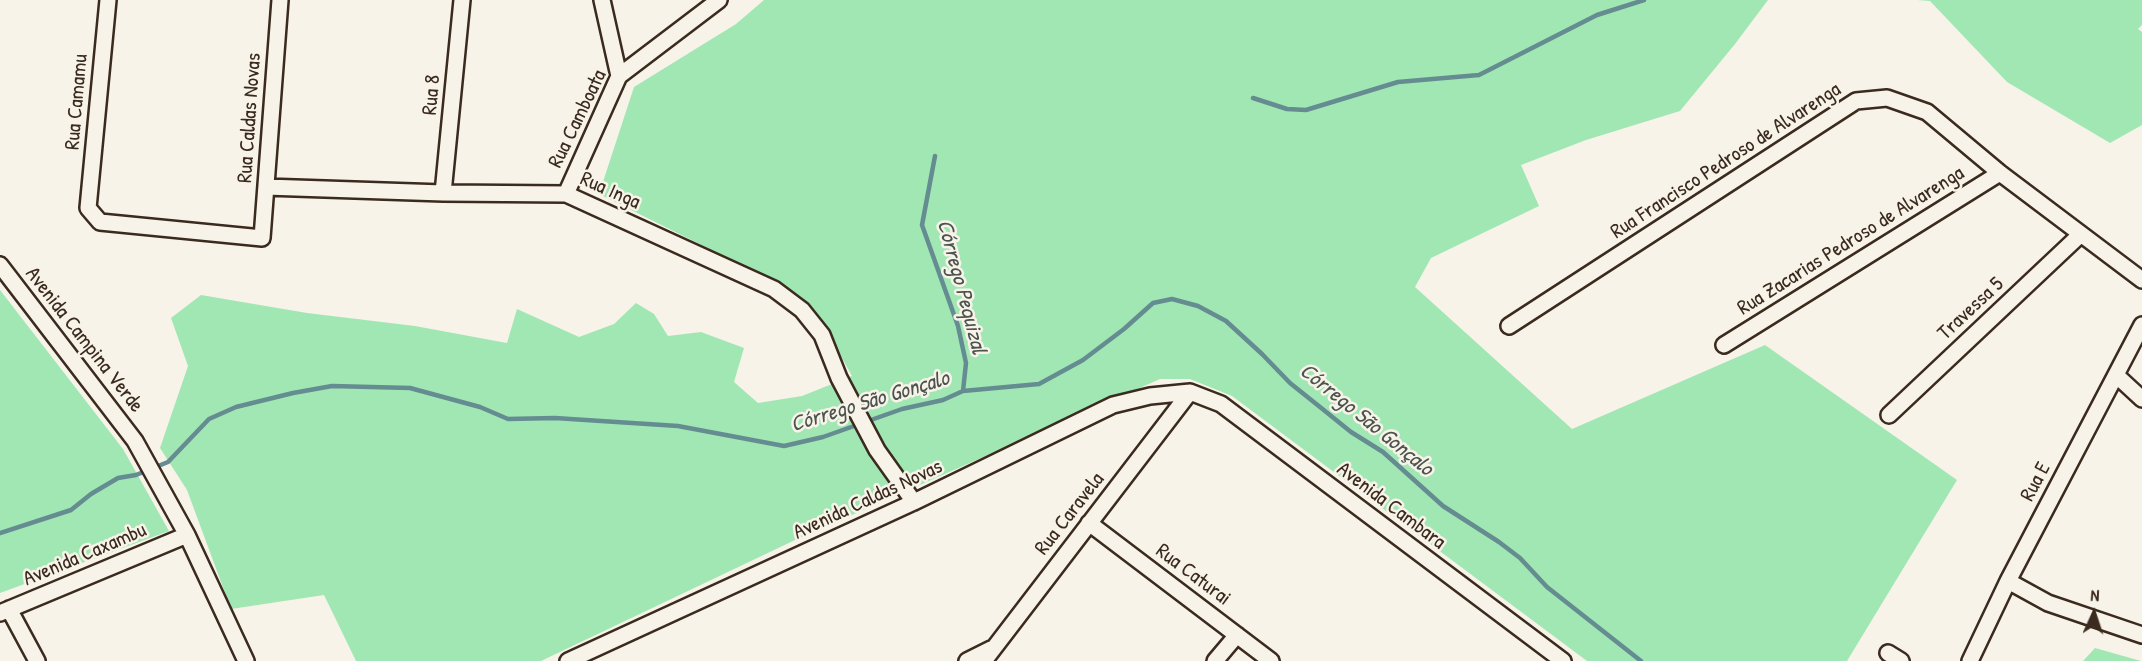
<!DOCTYPE html>
<html>
<head>
<meta charset="utf-8">
<style>
  body { margin:0 }
  #map { position:relative; width:2142px; height:661px; overflow:hidden; background:#f7f3e8; font-family:"Patrick Hand",sans-serif }
  canvas { display:block }
  .north { position:absolute; left:2064px; top:583px; width:60px; height:60px; -webkit-text-stroke:4px #f7f3e8; paint-order:stroke; rotate:3deg; font-size:16px; font-weight:700; line-height:24px; text-align:center; color:#3b2a1e }
  .north::after { content:''; display:block; margin:auto; width:21px; height:27px; background:#3b2a1e; clip-path:polygon(50% 0,100% 100%,50% 72%,0 100%) }
</style>
</head>
<body>
<div id="map">
<canvas width="2142" height="661"></canvas>
<div class="north">N</div>
</div>
<script>
const ctx = document.querySelector('canvas').getContext('2d');
ctx.lineJoin = 'round';
function fillPath(path, color) { ctx.fillStyle = color; ctx.fill(path, 'evenodd'); }
function trace(path, color, width, dash) { ctx.strokeStyle = color; ctx.lineWidth = width; ctx.lineCap = dash ? 'butt' : 'round'; ctx.setLineDash(dash || []); ctx.stroke(path); }
function label(font, color, halo, rows, align = 'center') {
  ctx.font = font + ' "Patrick Hand",sans-serif'; ctx.lineWidth = 5; ctx.setLineDash([]); ctx.textBaseline = 'middle'; ctx.strokeStyle = halo; ctx.fillStyle = color; for (const [text, x, y, turn = 0] of rows) {
    ctx.save(); ctx.translate(x, y); ctx.rotate((+turn || 0) * Math.PI / 180); ctx.textAlign = isNaN(turn) ? turn : align; if (halo) ctx.strokeText(text, 0, 0); ctx.fillText(text, 0, 0); ctx.restore();
  }
}
fillPath(new Path2D(`
  M764 0H1768L1735 44 1680 111 1586 140 1521 165 1539 206 1431 258 1415 287 1572 429 1765 345 1957 480 1847 661H1587L1232 396 1190 379H1160L793 541 541 661H356L324 595 231 609 187 490 160 448 188 366 171 318 201 295 307 313 415 326 507 343 517 309 579 337 614 324 636 303 654 314 668 336 701 332 744 348 734 382 758 403 802 396 852 376 819 317 790 289 599 194 634 87 736 24Z
  M1917 0H2142V25L2138 29 2142 32V125L2110 143 2007 82 1930 1Z
  M0 290 123 449 169 531 0 593Z
  M2095 648 2141 661H2083Z`), '#a1e7b3');
trace(new Path2D(`
  M1253 98 1287 109 1306 110 1398 82 1479 75 1597 15 1644 0
  M935 156 922 225 958 326 966 363 963 391
  M0 533 71 510 91 494 118 478 136 475 168 462 209 419 236 407 293 393 332 386 410 388 480 407 508 419 555 418 678 426 784 446 823 437 902 409 943 400 963 391 1039 384 1083 360 1124 329 1153 303 1172 299 1198 306 1226 321 1262 354 1290 383 1320 407 1351 432 1383 452 1443 506 1499 542 1520 558 1547 587 1641 661`), '#648c91', 4.5);
const minor = new Path2D(`
  M108 0 88 208 100 222 262 238 280 0
  M602 0 619 76
  M266 187 443 193 566 194 774 289 802 310 822 335 839 378 877 450 914 502
  M443 193 462 0
  M566 194 619 76 719 0
  M0 265 135 441 187 535 246 661
  M1509 326 1856 101 1887 98 1927 112 2000 173 2142 280
  M1724 345 2000 173
  M2116 375 2142 399
  M1889 415 2081 234
  M1089 523 1271 661
  M2008 581 2048 603 2142 635
  M9 609 37 661
  M0 613 187 535
  M1888 653 1901 661
  M568 661 914 502 1113 405 1150 396 1190 392 1221 404 1563 661
  M967 661 991 649
  M984 661 1190 392
  M1215 661 1237 635
  M1970 661 2008 581 2142 325`);
trace(minor, '#3b2a1e', 20);
trace(minor, '#f7f3e8', 15);
label('21px', '#3b2a1e', '#f7f3e8', [
  ["Rua 8",432,95,-85],
  ["Rua Camamu",77,102,-85],
  ["Rua Caldas Novas",250,118,-86],
  ["Rua Camboata",578,119,-64],
  ["Rua Francisco Pedroso de Alvarenga",1726,161,-33],
  ["Rua Inga",610,191,24],
  ["Rua Zacarias Pedroso de Alvarenga",1851,241,-32],
  ["Travessa 5",1971,309,-43],
  ["Avenida Campina Verde",84,340,52],
  ["Rua E",2036,482,-62],
  ["Avenida Caldas Novas",868,500,-25],
  ["Avenida Cambara",1391,506,37],
  ["Rua Caravela",1070,514,-52],
  ["Avenida Caxambu",85,555,-23],
  ["Rua Caturai",1193,575,37]
]);
label('italic 22px', '#4c534e', '#f7f3e8', [
  ["Córrego Pequizal",961,287,75],
  ["Córrego São Gonçalo",870,402,-17],
  ["Córrego São Gonçalo",1366,420,39]
]);
</script>
</body>
</html>
